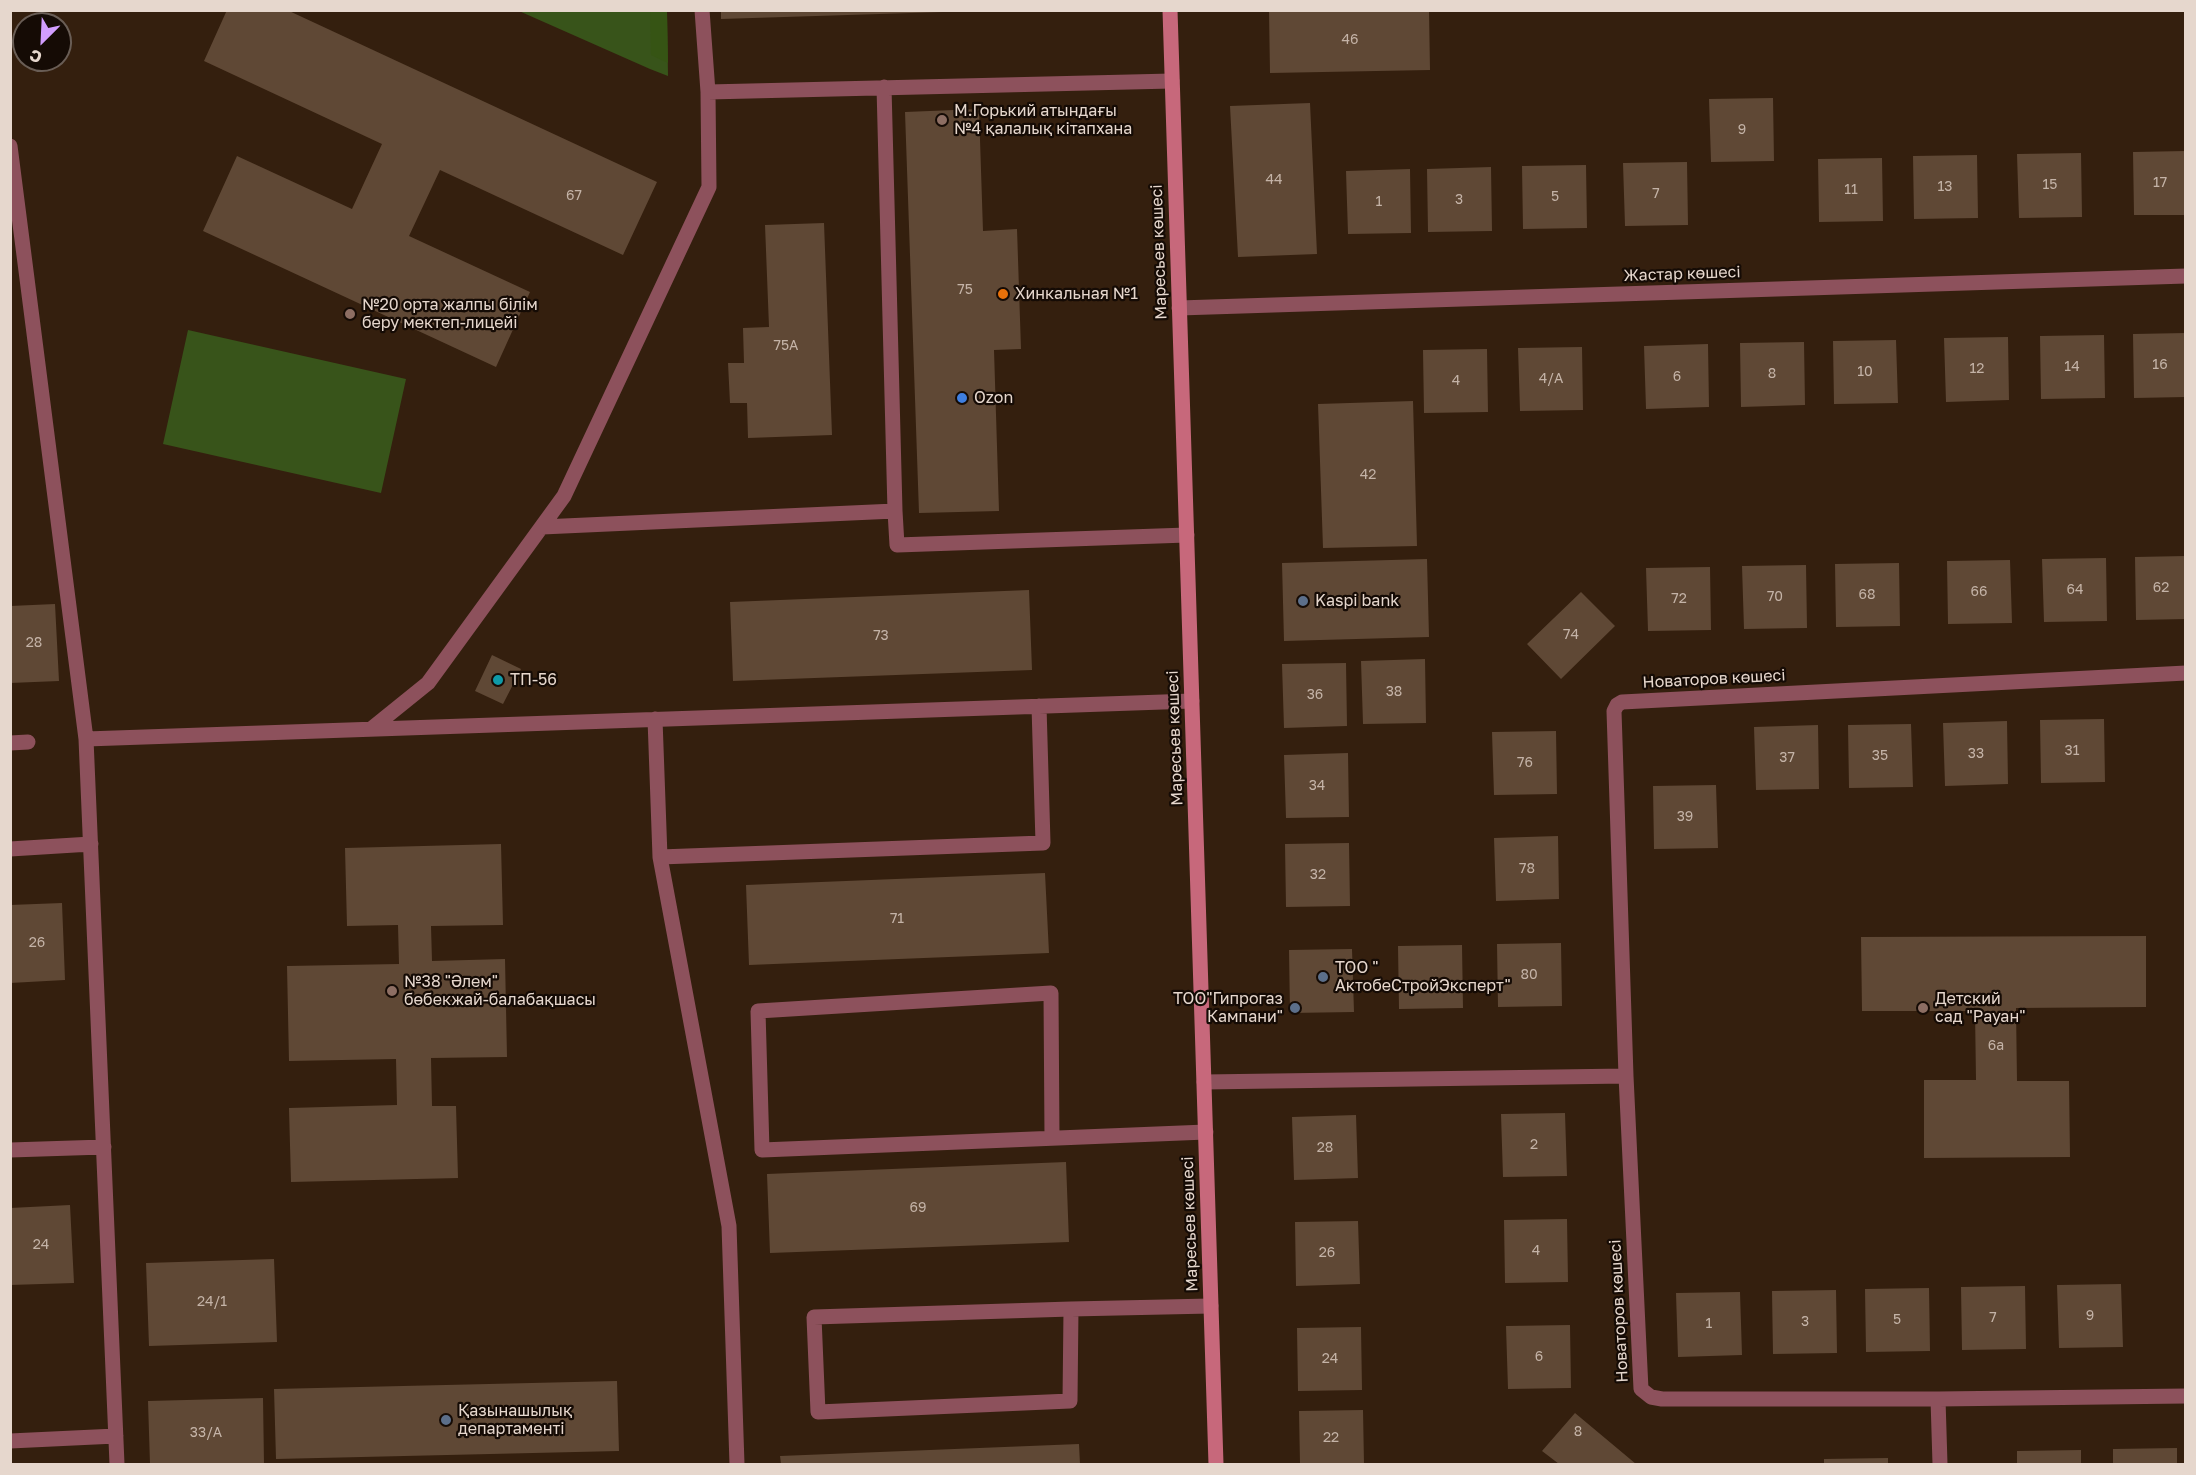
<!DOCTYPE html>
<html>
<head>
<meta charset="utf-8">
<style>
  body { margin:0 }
  #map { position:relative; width:2196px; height:1475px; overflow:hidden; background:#341f0e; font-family:"Golos Text",sans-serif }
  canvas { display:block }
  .frame { position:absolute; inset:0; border:12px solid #e6d7cd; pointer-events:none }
  .north { position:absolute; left:12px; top:12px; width:60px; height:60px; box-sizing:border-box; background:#150b05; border:2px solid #695d55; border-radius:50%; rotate:204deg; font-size:16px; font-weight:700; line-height:24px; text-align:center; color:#e6d7cd }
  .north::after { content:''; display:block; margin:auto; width:21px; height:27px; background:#d19dfe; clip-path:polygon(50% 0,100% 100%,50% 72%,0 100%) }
</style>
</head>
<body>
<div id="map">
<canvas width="2196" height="1475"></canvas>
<div class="frame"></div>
<div class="north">С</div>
</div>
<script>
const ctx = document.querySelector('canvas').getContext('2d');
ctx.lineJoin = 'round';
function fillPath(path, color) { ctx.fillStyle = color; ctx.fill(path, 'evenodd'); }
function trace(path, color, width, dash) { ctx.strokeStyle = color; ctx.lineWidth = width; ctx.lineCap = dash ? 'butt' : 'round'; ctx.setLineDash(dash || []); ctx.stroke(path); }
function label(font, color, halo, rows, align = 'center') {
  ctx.font = font + ' "Golos Text",sans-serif'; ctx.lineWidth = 4.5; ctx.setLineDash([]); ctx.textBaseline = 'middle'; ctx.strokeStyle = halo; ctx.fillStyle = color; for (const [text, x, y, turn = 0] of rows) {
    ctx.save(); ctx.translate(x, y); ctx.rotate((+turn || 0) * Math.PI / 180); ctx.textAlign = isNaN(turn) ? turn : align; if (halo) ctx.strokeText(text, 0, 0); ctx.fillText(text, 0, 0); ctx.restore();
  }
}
fillPath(new Path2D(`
  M519 11H667L668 76 650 69Z
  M188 330 406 379 381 493 163 444Z`), '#38541a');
fillPath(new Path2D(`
  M650 11H667L668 63 651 55Z`), '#365414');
fillPath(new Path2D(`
  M227 10H287L657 182 623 255 440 170 409 236 530 292 496 367 203 231 237 156 352 209 382 144 204 61Z
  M721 10H943V12L721 19Z
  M1269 10H1429L1430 70 1270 73Z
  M1773 98 1774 161 1711 162 1709 99Z
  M1310 103 1317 254 1238 257 1230 106Z
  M979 109 983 231 1017 229 1021 349 994 350 999 511 919 513 905 112Z
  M2186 151V215H2134L2133 152Z
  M2081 153 2082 217 2019 218 2017 154Z
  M1977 155 1978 218 1914 219 1913 156Z
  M1882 158 1883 221 1819 222 1818 159Z
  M1687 162 1688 225 1625 226 1623 163Z
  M1586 165 1587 228 1523 229 1522 166Z
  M1491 167 1492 231 1428 232 1427 169Z
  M1410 169 1411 233 1348 234 1346 171Z
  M824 223 832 435 748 438 747 403H730L728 363H744L743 328 769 327 765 225Z
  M2186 333V397L2134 398 2133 334Z
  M2104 335 2105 398 2041 399 2040 336Z
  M2008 337 2009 400 1946 402 1944 338Z
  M1896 340 1898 403 1834 404 1833 341Z
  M1804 342 1805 405 1741 407 1740 343Z
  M1708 344 1709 407 1646 409 1644 346Z
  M1582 347 1583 410 1520 411 1518 348Z
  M1487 349 1488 412 1424 413 1423 350Z
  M1413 401 1417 546 1323 548 1318 404Z
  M2186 556V619L2136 620 2135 557Z
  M2106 558 2107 621 2044 622 2042 559Z
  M1427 559 1429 637 1284 641 1282 563Z
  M2010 560 2012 623 1948 624 1947 561Z
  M1899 563 1900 626 1836 627 1835 564Z
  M1806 565 1807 628 1744 629 1742 566Z
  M1710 567 1711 630 1648 631 1646 568Z
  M1029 590 1032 670 733 681 730 602Z
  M1581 592 1615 626 1561 679 1527 644Z
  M55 604 59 681 10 683V606Z
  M492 655 521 669 503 704 475 691Z
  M1425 659 1426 723 1363 724 1361 661Z
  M1346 663 1347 726 1284 728 1282 664Z
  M2104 719 2105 782 2041 783 2040 720Z
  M2007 721 2008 784 1945 786 1943 723Z
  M1911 724 1913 787 1849 788 1848 725Z
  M1818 725 1819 789 1756 790 1754 727Z
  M1556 731 1557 794 1494 795 1492 732Z
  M1348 753 1349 817 1286 818 1284 755Z
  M1716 785 1718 848 1654 849 1653 786Z
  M1558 836 1559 899 1496 901 1494 838Z
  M1349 843 1350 906 1286 907 1285 844Z
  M501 844 503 925 431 926 432 961 505 959 507 1057 431 1058 432 1106H456L458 1178 291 1182 289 1108 397 1105 396 1059 289 1061 287 966 399 964 398 925 347 926 345 848Z
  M1045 873 1049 953 749 965 746 885Z
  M62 903 65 980 10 983V905Z
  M2146 936V1007L2016 1008 2017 1081H2069L2070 1157 1924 1158V1080H1976L1975 1011H1862L1861 937Z
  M1561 943 1562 1006 1498 1007 1497 944Z
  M1462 945 1463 1008 1399 1009 1398 946Z
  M1352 949 1354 1012 1290 1013 1289 950Z
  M1565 1113 1567 1176 1503 1177 1501 1114Z
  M1356 1115 1358 1178 1294 1180 1292 1117Z
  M1066 1162 1069 1242 770 1253 767 1174Z
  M70 1205 74 1283 10 1285V1208Z
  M1567 1219 1568 1282 1505 1283 1504 1220Z
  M1358 1221 1360 1284 1296 1286 1295 1222Z
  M274 1259 277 1342 149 1346 146 1263Z
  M2121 1284 2123 1347 2059 1348 2057 1285Z
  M2025 1286 2026 1349 1962 1350 1961 1287Z
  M1929 1288 1930 1351 1866 1352 1865 1289Z
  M1836 1290 1837 1353 1773 1354 1772 1291Z
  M1740 1292 1742 1355 1678 1357 1676 1293Z
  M1570 1325 1571 1388 1508 1389 1506 1326Z
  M1361 1327 1362 1390 1298 1391 1297 1328Z
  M617 1381 619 1451 276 1459 274 1389Z
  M263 1398 264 1464H150L148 1401Z
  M1363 1410 1364 1464H1300L1299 1411Z
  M1575 1413 1636 1464H1559L1542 1451Z
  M1079 1444 1080 1464H781L780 1456Z
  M2177 1448V1464H2113V1449Z
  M2081 1450V1464H2017V1451Z
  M1888 1458V1464H1824V1459Z`), '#5f4835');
trace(new Path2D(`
  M702 10 708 92
  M884 87 895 511
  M10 146 86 739
  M542 527 895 511 897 545 1187 535
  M655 719 660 857 729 1226 737 1464
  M371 729 428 683 564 496 709 187 708 92 1172 81
  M10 743 28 742
  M10 849 91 844
  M660 857 1043 843 1039 706
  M1052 1138 1051 993 758 1011 762 1150 1206 1132
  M10 1150 104 1147
  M1071 1309 1070 1401 818 1412 814 1317Z
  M1071 1309 1211 1306
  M10 1441 116 1436
  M117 1464 86 739 1192 701`), '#8d515c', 15);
trace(new Path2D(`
  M1179 308 2186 276
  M2186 673 1622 702 1617 705 1614 711 1626 1076 1641 1389 1651 1397 1662 1399H1938L2186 1396
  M1204 1082 1626 1076
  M1938 1399 1940 1464`), '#8d515c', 15);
trace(new Path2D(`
  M1170 10 1216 1464`), '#c7687b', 15);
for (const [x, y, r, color] of [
  [942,120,6,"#8d6e63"],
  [1003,294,6,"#e8710a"],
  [350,314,6,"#8d6e63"],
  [962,398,6,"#3f7fe0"],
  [1303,601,6,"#5c6f8a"],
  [498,680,6,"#0f9aa8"],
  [1323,977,6,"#5c6f8a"],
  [392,991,6,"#8d6e63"],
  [1295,1008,6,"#5c6f8a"],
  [1923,1008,6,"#8d6e63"],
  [446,1420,6,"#5c6f8a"]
]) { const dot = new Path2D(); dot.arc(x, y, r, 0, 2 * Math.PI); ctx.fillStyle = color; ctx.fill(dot); trace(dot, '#150b05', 2); }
label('14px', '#c4b3a7', null, [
  ["46",1350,40],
  ["9",1742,130],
  ["44",1274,180],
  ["17",2160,183],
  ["15",2050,185],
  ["13",1945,187],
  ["11",1851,190],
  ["7",1656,194],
  ["67",574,196],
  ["5",1555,197],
  ["3",1459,200],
  ["1",1379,202],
  ["75",965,290],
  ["75А",786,346],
  ["16",2160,365],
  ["14",2072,367],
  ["12",1977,369],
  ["10",1865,372],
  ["8",1772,374],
  ["6",1677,377],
  ["4/А",1551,379],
  ["4",1456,381],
  ["42",1368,475],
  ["62",2161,588],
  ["64",2075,590],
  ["66",1979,592],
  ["68",1867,595],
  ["70",1775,597],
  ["72",1679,599],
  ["74",1571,635],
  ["73",881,636],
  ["28",34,643],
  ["38",1394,692],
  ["36",1315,695],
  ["31",2072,751],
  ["33",1976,754],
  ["35",1880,756],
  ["37",1787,758],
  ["76",1525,763],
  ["34",1317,786],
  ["39",1685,817],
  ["78",1527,869],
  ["32",1318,875],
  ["71",897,919],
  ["26",37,943],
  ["80",1529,975],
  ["6а",1996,1046],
  ["2",1534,1145],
  ["28",1325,1148],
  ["69",918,1208],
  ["24",41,1245],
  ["4",1536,1251],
  ["26",1327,1253],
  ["24/1",212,1302],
  ["9",2090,1316],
  ["7",1993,1318],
  ["5",1897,1320],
  ["3",1805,1322],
  ["1",1709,1324],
  ["6",1539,1357],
  ["24",1330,1359],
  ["8",1578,1432],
  ["33/А",206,1433],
  ["22",1331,1438]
]);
label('16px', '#e6d7cd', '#150b05', [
  ["М.Горький атындағы",954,111],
  ["№4 қалалық кітапхана",954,129],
  ["Хинкальная №1",1015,294],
  ["№20 орта жалпы білім",362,305],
  ["беру мектеп-лицейі",362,323],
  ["Ozon",974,398],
  ["Kaspi bank",1315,601],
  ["ТП-56",510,680],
  ["ТОО \"",1335,968],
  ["АктобеСтройЭксперт\"",1335,986],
  ["№38 \"Әлем\"",404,982],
  ["бөбекжай-балабақшасы",404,1000],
  ["ТОО\"Гипрогаз",1283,999,"right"],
  ["Кампани\"",1283,1017,"right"],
  ["Детский",1935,999],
  ["сад \"Рауан\"",1935,1017],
  ["Қазынашылық",458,1411],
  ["департаменті",458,1429]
], 'left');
label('16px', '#e6d7cd', '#150b05', [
  ["Маресьев көшесі",1159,252,-92],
  ["Жастар көшесі",1682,274,-2],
  ["Новаторов көшесі",1714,679,-3],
  ["Маресьев көшесі",1175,738,-92],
  ["Маресьев көшесі",1190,1224,-92],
  ["Новаторов көшесі",1619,1311,-93]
]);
</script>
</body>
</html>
